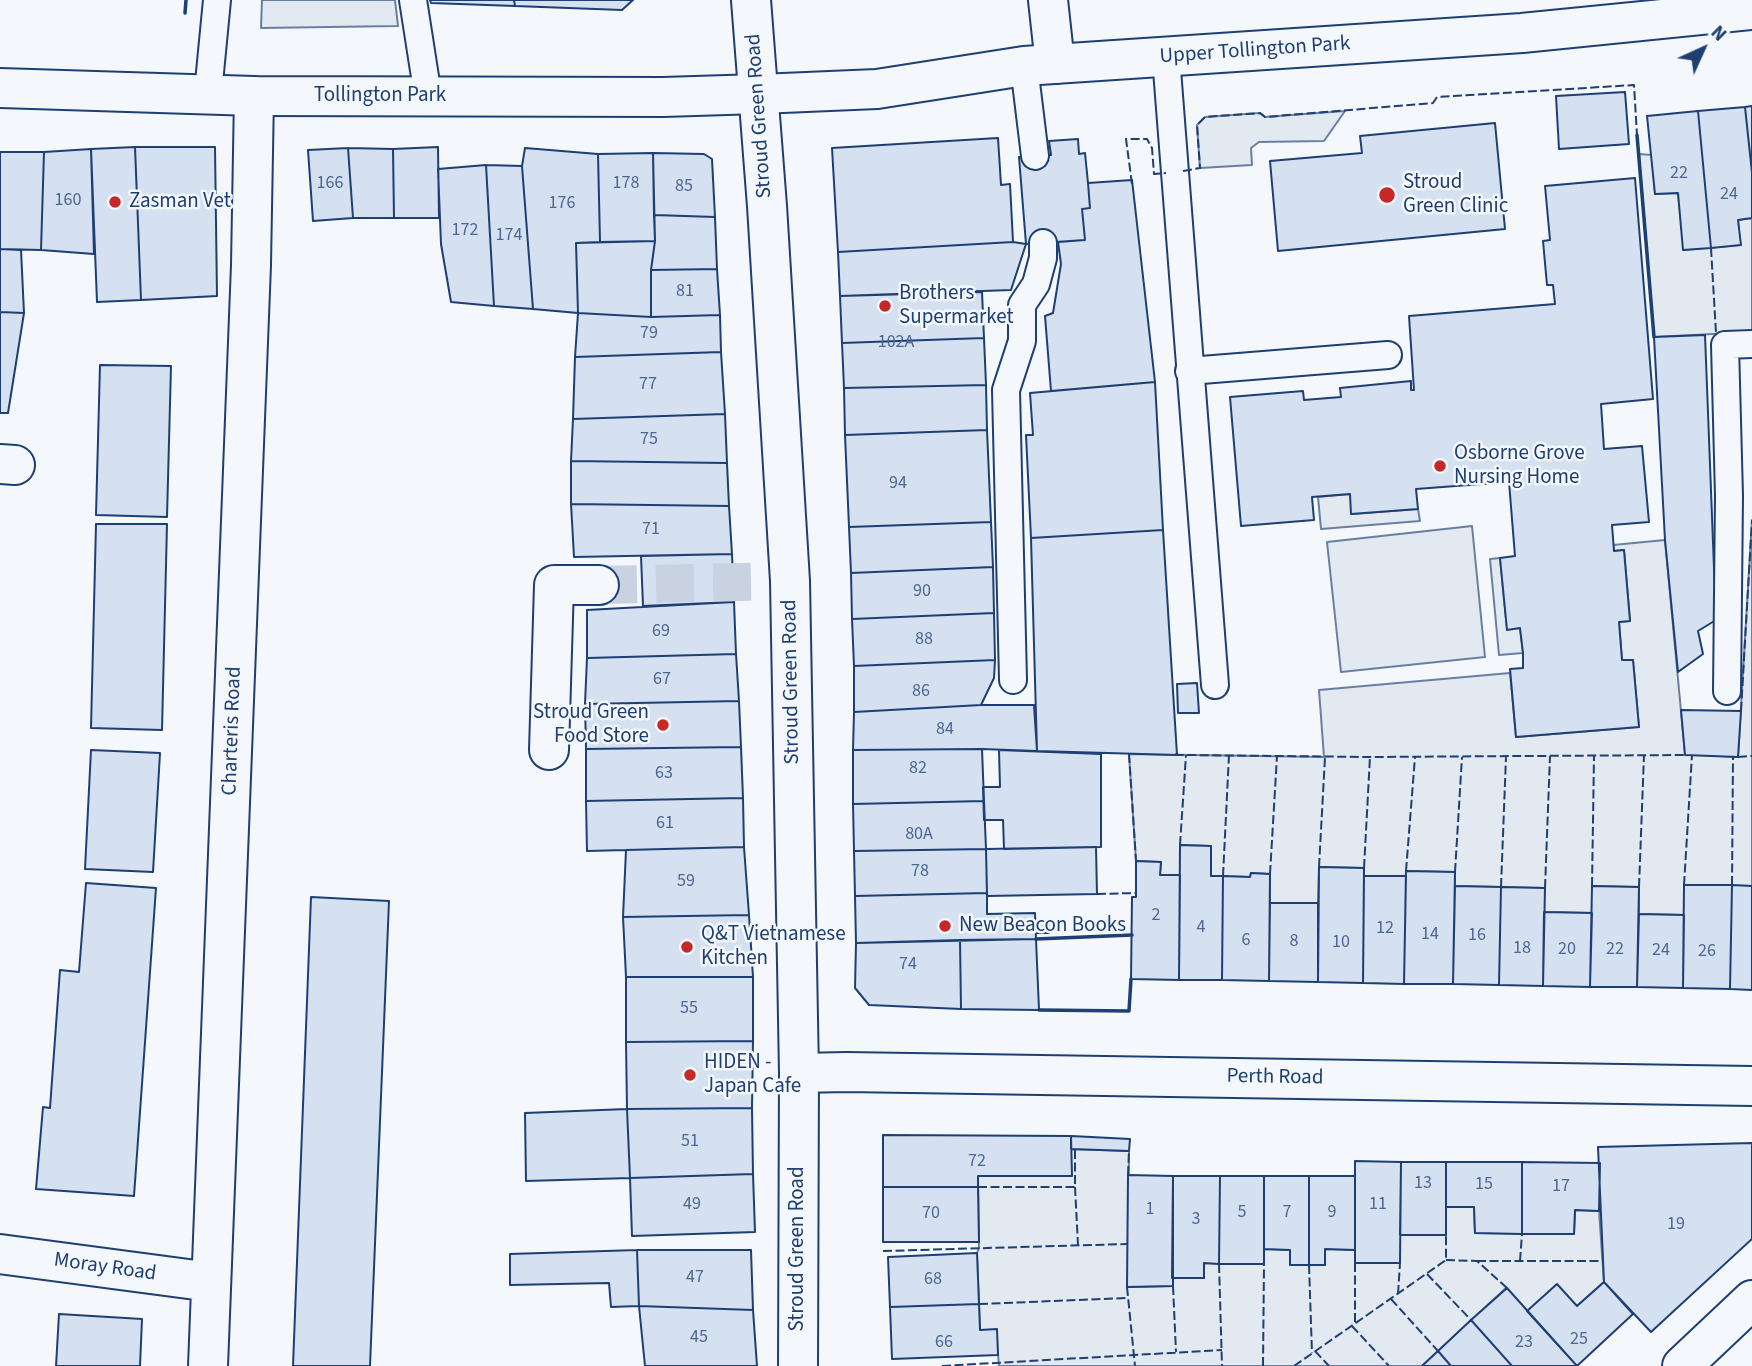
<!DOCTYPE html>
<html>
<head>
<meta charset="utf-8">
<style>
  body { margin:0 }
  #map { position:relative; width:1752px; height:1366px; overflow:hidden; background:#f4f7fb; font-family:"Source Sans 3",sans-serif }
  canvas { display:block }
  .north { position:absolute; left:1668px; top:14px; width:70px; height:70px; -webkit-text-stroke:5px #f4f7fb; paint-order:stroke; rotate:45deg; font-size:19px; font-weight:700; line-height:28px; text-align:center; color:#1d3f73 }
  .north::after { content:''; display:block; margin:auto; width:24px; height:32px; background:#1d3f73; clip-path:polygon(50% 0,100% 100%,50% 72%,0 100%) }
</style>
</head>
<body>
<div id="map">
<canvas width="1752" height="1366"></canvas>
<div class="north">N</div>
</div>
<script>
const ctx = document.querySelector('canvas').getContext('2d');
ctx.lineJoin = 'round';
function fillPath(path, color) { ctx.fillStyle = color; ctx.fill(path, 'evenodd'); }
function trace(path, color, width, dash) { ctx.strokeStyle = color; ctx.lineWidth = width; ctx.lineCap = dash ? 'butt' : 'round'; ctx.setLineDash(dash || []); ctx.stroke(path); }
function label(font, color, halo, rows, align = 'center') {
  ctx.font = font + ' "Source Sans 3",sans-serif'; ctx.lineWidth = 5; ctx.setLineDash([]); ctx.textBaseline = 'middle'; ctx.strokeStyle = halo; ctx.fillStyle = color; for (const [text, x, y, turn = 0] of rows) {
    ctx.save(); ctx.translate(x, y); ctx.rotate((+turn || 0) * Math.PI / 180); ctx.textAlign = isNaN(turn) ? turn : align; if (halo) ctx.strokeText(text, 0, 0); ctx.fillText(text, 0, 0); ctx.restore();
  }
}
const green = new Path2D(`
  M262 0H395L398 26 261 28Z
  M1345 111 1324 141 1259 142 1251 148 1252 165 1200 168 1197 125 1205 117 1260 113 1265 117Z
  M1639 154 1652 155 1655 194 1678 193 1684 250 1740 245 1738 220 1752 218V332L1654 337Z
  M1350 494 1352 514 1418 509 1420 521 1321 529 1318 497Z
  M1752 520V886L1685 885 1684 915 1639 914V887L1593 886 1592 913 1544 912V888L1455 886V872L1407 871 1406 876H1364V868L1319 867 1318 903H1270V874L1251 873 1250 877 1211 876V846L1180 845V875H1160L1161 862 1136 861 1129 754 1324 757 1319 690 1510 673 1516 737 1639 727 1633 660H1622L1619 622 1630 621 1624 550 1614 551 1613 545 1665 540 1685 754 1738 757Z
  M1472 526 1485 657 1341 672 1327 542Z
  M1500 558 1507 629 1520 628 1523 653 1499 655 1490 559Z
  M1071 1149 1129 1151 1128 1287 1172 1286V1278H1204V1263L1263 1264 1264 1249 1290 1250V1265H1325V1249L1355 1250V1263H1400V1235H1446V1207H1474L1475 1233 1574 1234 1575 1210 1599 1211 1604 1282 1577 1306 1527 1311 1506 1288 1422 1366H999L996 1330H980L977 1253 979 1248 978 1176H1071Z`);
fillPath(green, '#e3e9f0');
trace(green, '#687fa3', 2);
const building = new Path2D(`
  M430 0H514L515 6 431 3Z
  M514 0H633L622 10 515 6Z
  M1625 92 1629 144 1559 149 1556 96Z
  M1752 106V173L1745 107Z
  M1745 107 1752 173V218L1738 220 1741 245 1711 248 1698 111Z
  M1698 111 1711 248 1683 250 1678 193 1655 194 1647 116Z
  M1495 123 1505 229 1278 251 1270 161 1362 153 1360 136Z
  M998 138 1001 185 1010 184 1013 242 838 252 832 148Z
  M1078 139 1079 154 1085 153 1088 183 1090 208 1082 209 1085 240 1026 244 1019 157 1051 155 1049 141Z
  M135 147H215L217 296 141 300Z
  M135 147 141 300 97 302 91 149Z
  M438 147 439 218H394L393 149Z
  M348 148 353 218 313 221 308 150Z
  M348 148 393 149 394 218H353Z
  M525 148 598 154 600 242 576 243 578 313 533 309 522 166Z
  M91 149 94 254 41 250 44 152Z
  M0 152H44L41 250 0 249Z
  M653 153 655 241 600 242 598 154Z
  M653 153 704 154 712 159 715 217 654 215Z
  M486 165 522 166 533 309 494 306Z
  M486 165 494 306 451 302 441 244 438 169Z
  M1635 178 1653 399 1601 404 1604 449 1642 446 1649 522 1612 525 1614 551 1624 550 1630 621 1619 622 1622 660H1633L1639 727 1516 737 1510 669 1523 668V653L1520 628 1507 630 1500 558 1515 556 1509 482 1416 489 1418 509 1351 514 1350 494 1312 497 1314 520 1241 526 1230 397 1303 391 1304 400 1341 397 1340 388 1411 381V390H1414L1409 316 1555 304 1553 285H1547L1543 241 1550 240 1545 186Z
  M1132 180 1155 382 1051 391 1045 316 1053 313 1061 264 1058 242 1085 240 1082 209 1090 208 1088 183Z
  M654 215 715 217 717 269 651 270 655 241Z
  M655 241 651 270V317L578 313 576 243Z
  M1013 242 1026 244 1011 290 840 296 838 252Z
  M0 249 21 250 24 313 0 312Z
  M717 269 720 315 651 317V270Z
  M982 292 984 338 842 343 840 296Z
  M0 312 24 313 8 413H0Z
  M578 313 651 317 720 315 721 352 575 357Z
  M1705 335 1716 620 1698 631 1703 654 1678 672 1665 540 1654 337Z
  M984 338 986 385 844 388 842 343Z
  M721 352 725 414 573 419 575 357Z
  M100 365 171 366 167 517 96 515Z
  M1155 382 1163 530 1031 538 1026 435H1033L1030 393Z
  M986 385 987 430 845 435 844 388Z
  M725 414 727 463 571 461 573 419Z
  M987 430 991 522 849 527 845 435Z
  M571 461 727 463 729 506 571 504Z
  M571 504 729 506 732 554 574 557Z
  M991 522 993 567 851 573 849 527Z
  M96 524H167L162 730 91 728Z
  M1163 530 1177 755 1037 751 1031 538Z
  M732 554 734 602 643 606 641 556Z
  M993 567 994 613 852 619 851 573Z
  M734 602 736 654 587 658V610Z
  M994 613 995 660 854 666 852 619Z
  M736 654 739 701 585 704 587 658Z
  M995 660 994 678 981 705 854 712V666Z
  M1197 683 1199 713H1178L1177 684Z
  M739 701 741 747 586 749 585 704Z
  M981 705H1034L1037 751 982 749 853 750 854 712Z
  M1681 710 1741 711 1738 757 1685 755Z
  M741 747 743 798 586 801V749Z
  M982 749 984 801 853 804V750Z
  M91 750 160 753 153 872 85 869Z
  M999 750 1101 754V847L1004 849 1003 820H984L983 787H1000Z
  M743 798 744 847 587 851 586 801Z
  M984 801 986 849 854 851 853 804Z
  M1180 845 1211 846V876H1223L1222 980H1179Z
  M744 847 749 915 623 917 626 850Z
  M1096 847 1097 894 987 896 986 849Z
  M986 849 987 893 855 896 854 851Z
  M1136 861 1161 862 1160 875H1180L1179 980 1131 979 1132 897H1136Z
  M1319 867 1364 868 1363 983 1318 982Z
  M1406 871 1455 872 1453 984H1404Z
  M1251 873 1270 874 1269 981 1222 980 1223 876 1250 877Z
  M1364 876H1406L1404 984 1363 983Z
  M86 883 156 888 134 1196 36 1189 43 1107 50 1108 60 970 79 972Z
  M1684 885H1732L1730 989 1683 988Z
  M1732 885 1752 886V990L1730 989Z
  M1455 886 1501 887 1499 985 1453 984Z
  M1592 886 1639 887 1637 987H1590Z
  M1501 887 1545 888 1543 986 1499 985Z
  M987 893V914L1035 913 1036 939 856 943 855 896Z
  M311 897 389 901 370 1366H293Z
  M1270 903H1318V982L1269 981Z
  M1544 912 1592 913 1590 987 1543 986Z
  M1639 914 1684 915 1683 988 1637 987Z
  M749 915 753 977H626L623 917Z
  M1038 923H1049V933H1037Z
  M1036 939 1039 1010 961 1009 960 940Z
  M960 940 961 1009 869 1005 855 988 856 943Z
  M626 977H753V1041L626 1042Z
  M753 1041 752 1108 627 1109 626 1042Z
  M752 1108 753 1174 630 1178 627 1109Z
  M627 1109 630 1178 526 1181 525 1113Z
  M883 1135 1071 1136 1072 1176H978V1187H883Z
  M1071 1136 1130 1139 1129 1151 1071 1149Z
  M1752 1143V1239L1651 1332 1604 1282 1598 1147Z
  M1355 1161 1401 1162 1400 1263H1355Z
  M1401 1162H1446V1235H1400Z
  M1446 1162H1522V1234L1475 1233 1474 1207H1446Z
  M1522 1162 1600 1163 1599 1211 1575 1210 1574 1234H1522Z
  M753 1174 755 1232 632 1236 630 1178Z
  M1128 1175 1173 1176V1286L1127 1287Z
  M1173 1176H1220L1219 1264 1204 1263V1278H1172Z
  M1220 1176H1264V1264H1219Z
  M1264 1176H1309V1265H1290V1250L1264 1249Z
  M1309 1176H1355V1250L1325 1249V1265H1309Z
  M883 1187H978L979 1242H883Z
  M637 1250H751L753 1310 639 1306Z
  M637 1250 639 1306 611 1307 609 1283 510 1285V1254Z
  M977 1253 979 1304 890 1307 888 1257Z
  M1604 1282 1633 1314 1577 1366 1527 1311 1557 1284 1577 1306Z
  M1507 1288 1577 1366H1512L1471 1320Z
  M979 1304 980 1330 997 1329 998 1355 892 1359 890 1307Z
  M639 1306 753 1310 757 1366H645Z
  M59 1314 142 1319 140 1366H56Z
  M1471 1320 1512 1366H1451L1438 1351Z
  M1438 1351 1451 1366H1422Z`);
fillPath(building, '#d5e0f0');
trace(building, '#1d3f73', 2);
trace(new Path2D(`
  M599 585 790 581`), '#c9d2e0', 38, [38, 19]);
const service = new Path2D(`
  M413 0 428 96
  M1166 57 1215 685
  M1024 66 1035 156
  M208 93 217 0
  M1189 371 1388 355
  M1013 680 1006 390 1022 341V305L1036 284 1043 258V243
  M1727 691 1729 496 1725 345 1752 344`);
const minor = new Path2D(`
  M1048 0 1055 64
  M0 464 15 465
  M549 750 554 585H599
  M799 1073 846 1072 1752 1086
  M0 1254 211 1282
  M208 1366 251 265 254 96
  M1682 1366 1752 1300`);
const tertiary = new Path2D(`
  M0 88 254 96 663 97 759 94`);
const secondary = new Path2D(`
  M759 94 877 89 1024 66 1522 33 1752 10`);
const primary = new Path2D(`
  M751 0 767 206 790 581 799 1073 798 1366`);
trace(service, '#1d3f73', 30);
trace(minor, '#1d3f73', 42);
trace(tertiary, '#1d3f73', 42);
trace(secondary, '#1d3f73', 42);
trace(primary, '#1d3f73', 42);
trace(service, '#f4f7fb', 26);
trace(minor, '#f4f7fb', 38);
trace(tertiary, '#f4f7fb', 38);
trace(secondary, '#f4f7fb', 38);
trace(primary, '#f4f7fb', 38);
trace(new Path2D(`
  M1183 171 1200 168 1197 125 1205 117 1260 113 1265 117 1433 103 1437 97 1634 85 1637 135
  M1132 184 1126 139H1147L1152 148 1154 174 1166 173
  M1711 248 1716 333
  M1741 711 1752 520
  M1176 753 1177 755H1186L1370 757 1685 755
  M1129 754 1136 861
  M1738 757 1752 756
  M1180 845 1186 755
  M1319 867 1325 757
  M1364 868 1370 757
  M1406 871 1415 757
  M1455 872 1462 757
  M1270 874 1277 756
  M1223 876 1229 755
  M1684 885 1692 755
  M1732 885 1733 756
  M1592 886 1594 756
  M1501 887 1506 757
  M1639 887 1644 755
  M1545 888 1550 756
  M1097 894 1136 893
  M1128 1175 1129 1151
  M978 1187H1075V1149
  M1075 1187 1078 1245
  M883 1251 1127 1244
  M1446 1260 1477 1261 1507 1288
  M1477 1261H1603
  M1520 1261 1522 1234
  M1355 1263V1323
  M1219 1264 1222 1366
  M1309 1265 1312 1353
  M1427 1274 1471 1320
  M1173 1286 1176 1352
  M1127 1287 1135 1366
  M1398 1294 1400 1263
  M1391 1299 1438 1351
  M979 1304 1128 1298
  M1352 1326 1389 1366
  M1315 1351 1329 1366
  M942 1366 1222 1350
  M1263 1366 1264 1264
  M1294 1366 1446 1260V1235`), '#1d3f73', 2, [9, 3.5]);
trace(new Path2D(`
  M185 13 186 0
  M1637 135 1654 337
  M1036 939 1132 935
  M1039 1010 1129 1011 1131 979`), '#1d3f73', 3.5);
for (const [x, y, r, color] of [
  [1387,195,9,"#c62828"],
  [115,202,7,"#c62828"],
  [885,306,7,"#c62828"],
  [1440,466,7,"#c62828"],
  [663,725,7,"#c62828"],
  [945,926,7,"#c62828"],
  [687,947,7,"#c62828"],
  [690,1075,7,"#c62828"]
]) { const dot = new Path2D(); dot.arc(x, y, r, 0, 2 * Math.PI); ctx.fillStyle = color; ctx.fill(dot); trace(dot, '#f4f7fb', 2.5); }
label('18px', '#4b6792', null, [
  ["22",1679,174],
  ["166",330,184],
  ["178",626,184],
  ["85",684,187],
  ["24",1729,195],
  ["160",68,201],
  ["176",562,204],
  ["172",465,231],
  ["174",509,236],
  ["81",685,292],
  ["79",649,334],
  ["102A",896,343],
  ["77",648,385],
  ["75",649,440],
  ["94",898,484],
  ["71",651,530],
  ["90",922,592],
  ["69",661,632],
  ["88",924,640],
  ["67",662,680],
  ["86",921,692],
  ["84",945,730],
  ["82",918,769],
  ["63",664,774],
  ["61",665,824],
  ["80A",919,835],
  ["78",920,872],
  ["59",686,882],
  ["2",1156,916],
  ["4",1201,928],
  ["12",1385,929],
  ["14",1430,935],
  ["16",1477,936],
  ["6",1246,941],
  ["8",1294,942],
  ["10",1341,943],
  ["18",1522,949],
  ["20",1567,950],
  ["22",1615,950],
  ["24",1661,951],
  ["26",1707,952],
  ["74",908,965],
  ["55",689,1009],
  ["51",690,1142],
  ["72",977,1162],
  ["13",1423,1184],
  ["15",1484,1185],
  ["17",1561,1187],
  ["49",692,1205],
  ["11",1378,1205],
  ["1",1150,1210],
  ["5",1242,1213],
  ["7",1287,1213],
  ["9",1332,1213],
  ["70",931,1214],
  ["3",1196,1220],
  ["19",1676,1225],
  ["47",695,1278],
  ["68",933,1280],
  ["45",699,1338],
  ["25",1579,1340],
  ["66",944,1343],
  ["23",1524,1343]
]);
label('21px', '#1d3f73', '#f4f7fb', [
  ["Upper Tollington Park",1255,51,-4],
  ["Tollington Park",380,96],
  ["Stroud Green Road",760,116,-94],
  ["Stroud Green Road",792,682,-91],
  ["Charteris Road",233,731,-88],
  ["Perth Road",1275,1078,1],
  ["Stroud Green Road",798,1249,-90],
  ["Moray Road",105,1268,8]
]);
label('21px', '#1d3f73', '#f4f7fb', [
  ["Stroud",1403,183],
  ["Green Clinic",1403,207],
  ["Zasman Vet",129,202],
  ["Brothers",899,294],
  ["Supermarket",899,318],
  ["Osborne Grove",1454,454],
  ["Nursing Home",1454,478],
  ["Stroud Green",649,713,"right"],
  ["Food Store",649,737,"right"],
  ["New Beacon Books",959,926],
  ["Q&T Vietnamese",701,935],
  ["Kitchen",701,959],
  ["HIDEN -",704,1063],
  ["Japan Cafe",704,1087]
], 'left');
</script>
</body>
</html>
